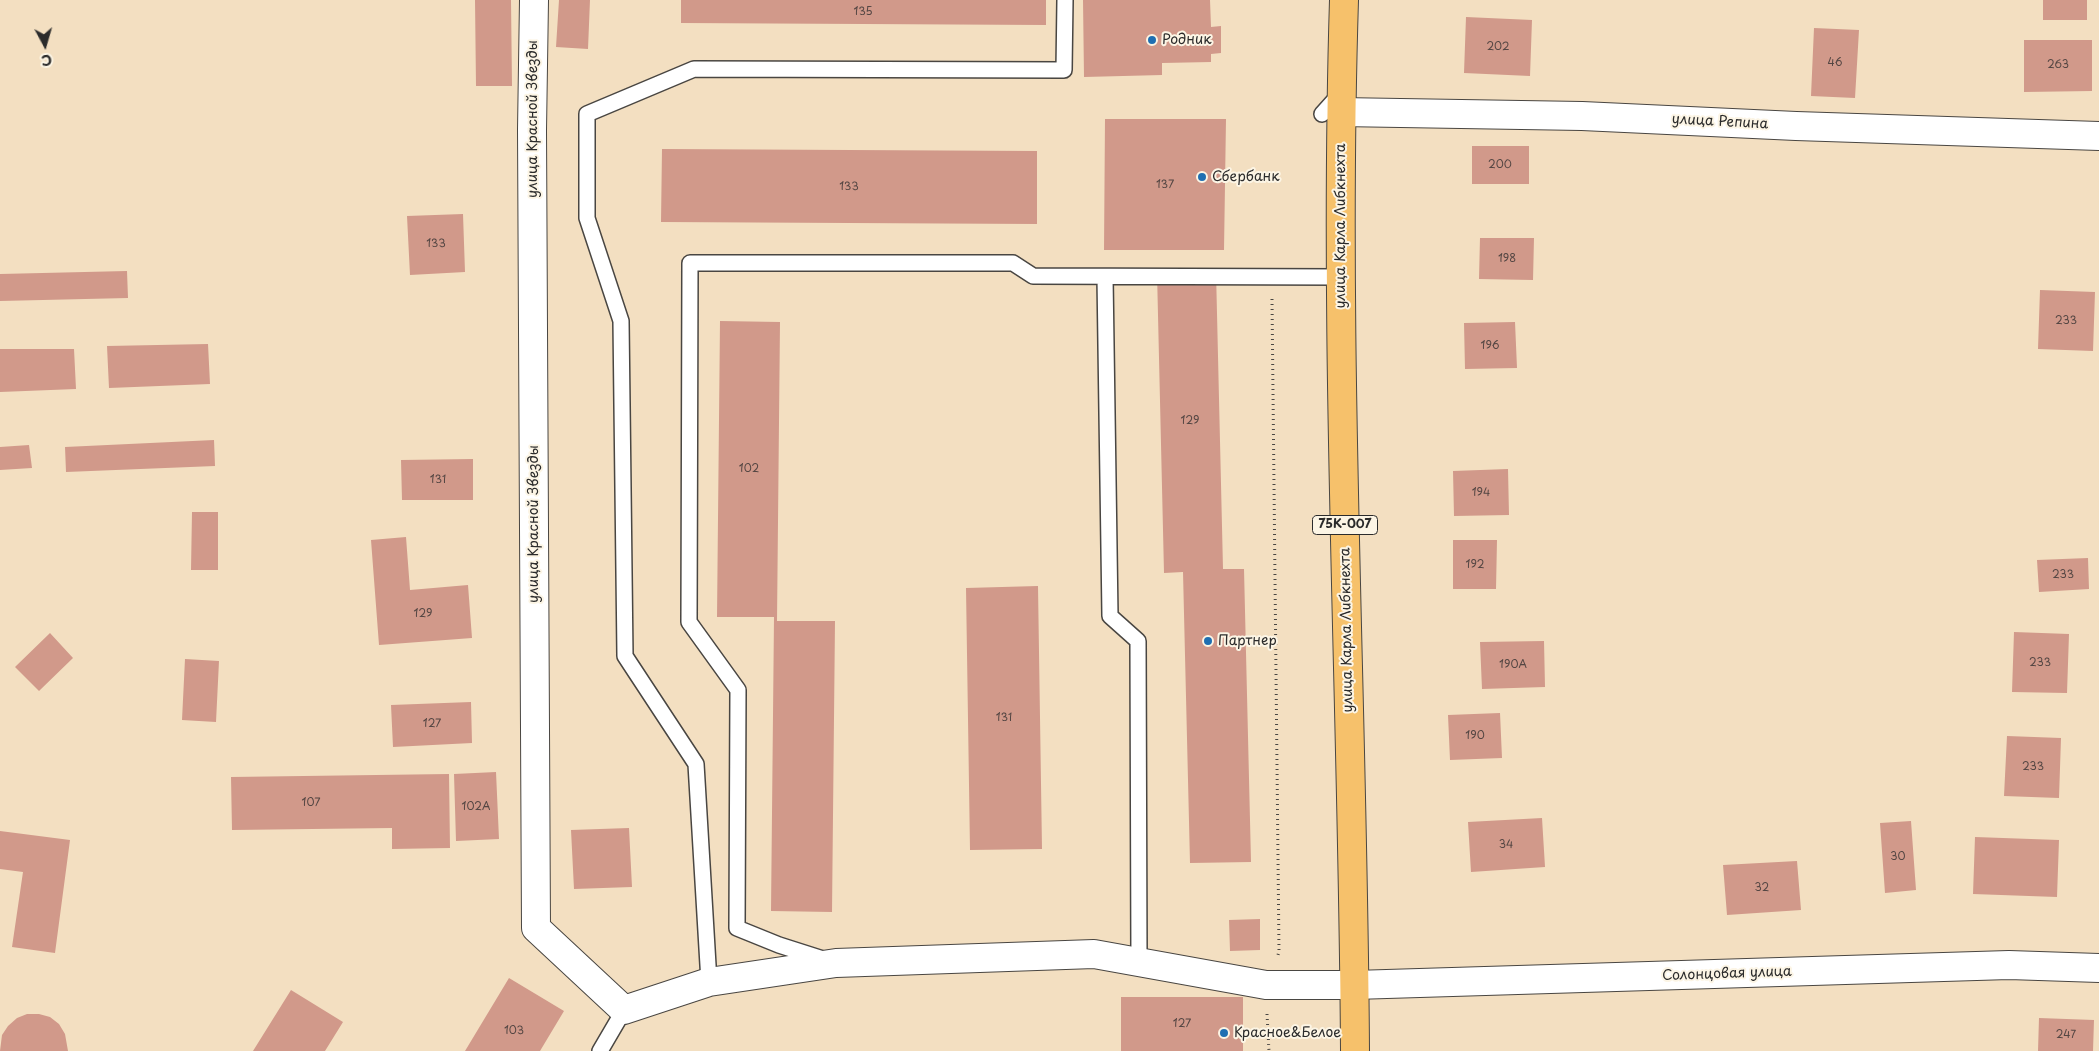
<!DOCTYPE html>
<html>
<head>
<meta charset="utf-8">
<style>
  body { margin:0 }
  #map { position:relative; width:2099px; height:1051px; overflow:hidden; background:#f3dfc1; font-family:"Playpen Sans",sans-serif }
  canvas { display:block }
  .north { position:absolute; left:20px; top:20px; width:50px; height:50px; -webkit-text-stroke:4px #fcf5e5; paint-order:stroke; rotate:174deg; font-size:14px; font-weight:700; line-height:20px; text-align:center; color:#2b2b2b }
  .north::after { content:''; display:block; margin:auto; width:18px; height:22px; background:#2b2b2b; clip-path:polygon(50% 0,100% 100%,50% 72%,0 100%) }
</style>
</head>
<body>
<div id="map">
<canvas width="2099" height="1051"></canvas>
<div class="north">С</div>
</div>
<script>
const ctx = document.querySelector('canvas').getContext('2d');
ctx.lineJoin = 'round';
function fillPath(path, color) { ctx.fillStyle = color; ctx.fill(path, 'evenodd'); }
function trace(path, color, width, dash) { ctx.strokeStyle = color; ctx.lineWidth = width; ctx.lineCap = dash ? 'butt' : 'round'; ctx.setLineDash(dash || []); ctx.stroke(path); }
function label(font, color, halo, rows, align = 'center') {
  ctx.font = font + ' "Playpen Sans",sans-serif'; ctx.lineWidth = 4; ctx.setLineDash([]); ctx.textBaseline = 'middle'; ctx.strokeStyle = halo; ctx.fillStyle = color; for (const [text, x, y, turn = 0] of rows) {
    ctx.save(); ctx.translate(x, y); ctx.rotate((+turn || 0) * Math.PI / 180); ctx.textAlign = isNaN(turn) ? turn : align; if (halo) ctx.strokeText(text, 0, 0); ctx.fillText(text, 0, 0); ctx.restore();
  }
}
fillPath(new Path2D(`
  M475 0H511L512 86H476Z
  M559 0H590L588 49 556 47Z
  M681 0H1046V25L681 23Z
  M1083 0H1210L1211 27 1221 26V53L1211 54V62L1162 63V75L1084 77Z
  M2043 0H2087V20H2043Z
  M1466 17 1532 20 1530 76 1464 73Z
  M1814 28 1859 30 1855 98 1811 96Z
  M2024 40H2092V91L2024 92Z
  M1105 119H1226L1224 250H1104Z
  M1472 146H1529V184H1472Z
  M662 149 1037 151V224L661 222Z
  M463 214 465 272 410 275 407 216Z
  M1480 238H1534L1533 280 1479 279Z
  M127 271 128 298 0 301V274Z
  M1216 271 1223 569H1244L1251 862 1190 863 1183 572 1164 573 1157 272Z
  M2040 290 2095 292 2093 351 2038 349Z
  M720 321 780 322 777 621H835L832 912 771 911 774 617H717Z
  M1515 322 1517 368 1465 369 1464 323Z
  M208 344 210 384 109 388 107 346Z
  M0 349H74L76 389 0 392Z
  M214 440 215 466 66 472 65 447Z
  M29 445 32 468 0 470V447Z
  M473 459V500H402L401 460Z
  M1508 469 1509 515 1454 516 1453 471Z
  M192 512H218V570H191Z
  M406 537 410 590 468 585 472 638 379 645 371 540Z
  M1453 540H1497L1496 589H1453Z
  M2088 558 2089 589 2039 592 2037 560Z
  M1038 586 1042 849 970 850 966 588Z
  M2014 632 2069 634 2067 693 2012 692Z
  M50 633 73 658 39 691 15 667Z
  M1544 641 1545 687 1482 689 1480 642Z
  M185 659 219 661 216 722 182 720Z
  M471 702 472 743 393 747 391 705Z
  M1500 713 1502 758 1450 760 1448 715Z
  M2007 736 2061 738 2059 798 2004 796Z
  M496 772 499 839 456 841 454 774Z
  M449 774 450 848 392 849V828L232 830 231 777Z
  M1542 818 1545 867 1471 872 1468 822Z
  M1911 821 1916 890 1885 893 1880 823Z
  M629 828 632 887 574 889 571 830Z
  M0 831 70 840 55 953 12 947 23 872 0 869Z
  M1975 837 2059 840 2057 897 1973 894Z
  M1797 861 1801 910 1727 915 1723 865Z
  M1260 919V950L1230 951 1229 920Z
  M509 978 564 1011 540 1051H465Z
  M291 990 343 1022 325 1051H253Z
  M1121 997H1243V1051H1121Z
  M27 1014H39L50 1017 59 1024 65 1034 68 1051H0L2 1035 8 1026 17 1018Z
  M2039 1018 2094 1020 2093 1051H2038Z`), '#d1998a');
const service = new Path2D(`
  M1322 114 1340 94
  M1105 277 1110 616 1138 641 1139 963
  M826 960 779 945 737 928 738 690 689 622 690 263H1013L1033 276 1340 277
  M709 982 696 764 625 656 621 321 587 218V114L694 69 1064 70 1065 0
  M600 1051 624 1010`);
const minor = new Path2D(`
  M534 0 532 130 536 928 624 1010 709 982 836 963 1094 954 1266 985H1354L2009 965 2099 968
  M1340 112 1582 116 1796 126 2099 136`);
const primary = new Path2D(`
  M1344 0C1333 350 1353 701 1355 1051`);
trace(service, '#494642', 18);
trace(minor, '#494642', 30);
trace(primary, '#494642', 30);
trace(new Path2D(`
  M1272 299 1279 951 1278 955
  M1267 1014 1269 1051`), '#494642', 3, [1, 4]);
trace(service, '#fff', 15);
trace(minor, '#fff', 28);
trace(primary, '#f6c16b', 28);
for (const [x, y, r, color] of [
  [1152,40,5,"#1f6fb2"],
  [1202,177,5,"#1f6fb2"],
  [1208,641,5,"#1f6fb2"],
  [1224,1033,5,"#1f6fb2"]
]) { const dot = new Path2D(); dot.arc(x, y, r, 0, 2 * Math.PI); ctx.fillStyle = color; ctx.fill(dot); trace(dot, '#fcf5e5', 2); }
label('11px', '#544643', null, [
  ["135",863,12],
  ["202",1498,47],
  ["46",1835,63],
  ["263",2058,65],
  ["200",1500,165],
  ["137",1165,185],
  ["133",849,187],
  ["133",436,244],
  ["198",1507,259],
  ["233",2066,321],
  ["196",1490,346],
  ["129",1190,421],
  ["102",749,469],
  ["131",438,480],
  ["194",1481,493],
  ["192",1475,565],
  ["233",2063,575],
  ["129",423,614],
  ["233",2040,663],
  ["190А",1513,665],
  ["131",1004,718],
  ["127",432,724],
  ["190",1475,736],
  ["233",2033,767],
  ["107",311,803],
  ["102А",476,807],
  ["34",1506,845],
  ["30",1898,857],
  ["32",1762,888],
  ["127",1182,1024],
  ["103",514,1031],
  ["247",2066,1035]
]);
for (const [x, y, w] of [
  [1345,525,65]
]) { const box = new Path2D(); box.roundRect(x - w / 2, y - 9.5, w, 19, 4); ctx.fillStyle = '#fcf5e5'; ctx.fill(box); trace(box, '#2b2b2b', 1); }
label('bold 12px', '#2b2b2b', null, [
  ["75К-007",1345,525]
]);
label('14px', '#2b2b2b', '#fcf5e5', [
  ["Родник",1162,40],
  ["Сбербанк",1212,177],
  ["Партнер",1218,641],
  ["Красное&Белое",1234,1033]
], 'left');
label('14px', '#2b2b2b', '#fcf5e5', [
  ["улица Красной Звезды",533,119,-90],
  ["улица Репина",1720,122,3],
  ["улица Карла Либкнехта",1341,226,-90],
  ["улица Красной Звезды",534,524,-90],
  ["улица Карла Либкнехта",1347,630,-91],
  ["Солонцовая улица",1727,974,-2]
]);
</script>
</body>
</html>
